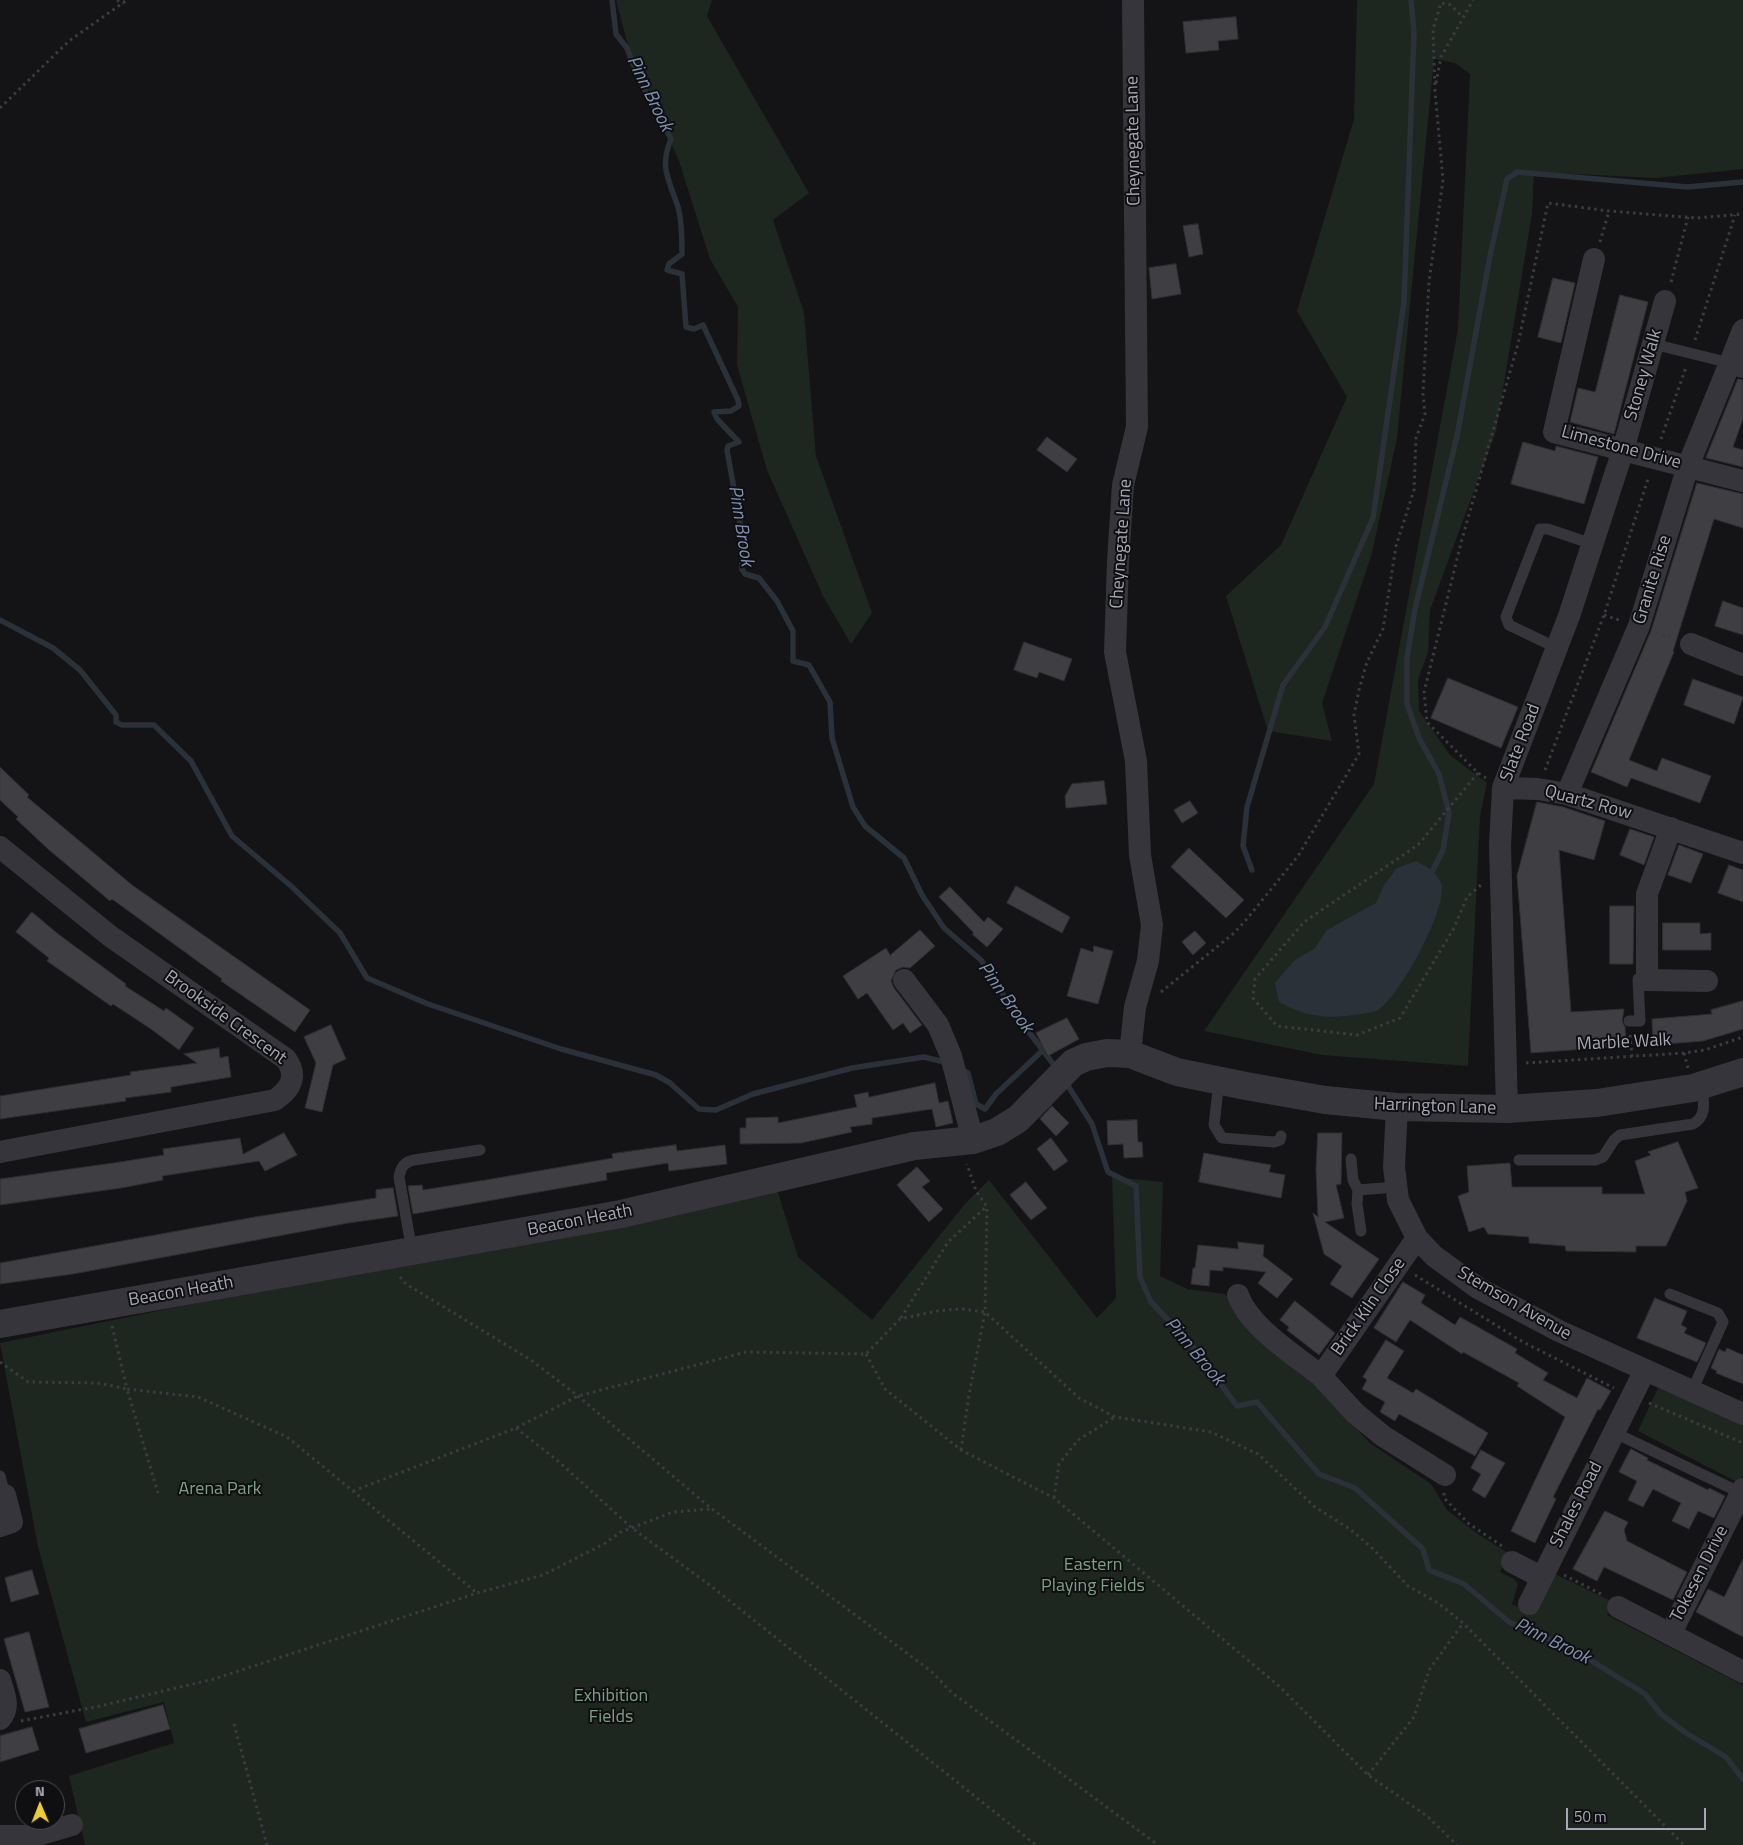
<!DOCTYPE html>
<html>
<head>
<meta charset="utf-8">
<style>
  body { margin:0 }
  #map { position:relative; width:1743px; height:1845px; overflow:hidden; background:#141416; font-family:"Titillium Web",sans-serif }
  canvas { display:block }
  .north { position:absolute; left:15px; top:1780px; width:50px; height:50px; box-sizing:border-box; background:#0f0f11; border:1px solid #4b4c53; border-radius:50%; rotate:359deg; font-size:14px; font-weight:700; line-height:20px; text-align:center; color:#a6a8b6 }
  .north::after { content:''; display:block; margin:auto; width:18px; height:22px; background:#eecd34; clip-path:polygon(50% 0,100% 100%,50% 72%,0 100%) }
  .scale { position:absolute; left:1566px; top:1808px; width:140px; height:22px; box-sizing:border-box; border:2px solid #a6a8b6; border-top:0; padding-left:6px; font-size:15px; line-height:18px; white-space:nowrap; color:#a6a8b6; -webkit-text-stroke:4px #0f0f11; paint-order:stroke }
</style>
</head>
<body>
<div id="map">
<canvas width="1743" height="1845"></canvas>
<div class="north">N</div>
<div class="scale">50 m</div>
</div>
<script>
const ctx = document.querySelector('canvas').getContext('2d');
ctx.lineJoin = 'round';
function fillPath(path, color) { ctx.fillStyle = color; ctx.fill(path, 'evenodd'); }
function trace(path, color, width, dash) { ctx.strokeStyle = color; ctx.lineWidth = width; ctx.lineCap = dash ? 'butt' : 'round'; ctx.setLineDash(dash || []); ctx.stroke(path); }
function label(font, color, halo, rows, align = 'center') {
  ctx.font = font + ' "Titillium Web",sans-serif'; ctx.lineWidth = 4; ctx.setLineDash([]); ctx.textBaseline = 'middle'; ctx.strokeStyle = halo; ctx.fillStyle = color; for (const [text, x, y, turn = 0] of rows) {
    ctx.save(); ctx.translate(x, y); ctx.rotate((+turn || 0) * Math.PI / 180); ctx.textAlign = isNaN(turn) ? turn : align; if (halo) ctx.strokeText(text, 0, 0); ctx.fillText(text, 0, 0); ctx.restore();
  }
}
fillPath(new Path2D(`
  M616 0H712L707 16 809 193 773 220 804 312 816 456 872 613 851 644 823 596 767 470 737 365 738 307 710 259 679 161 629 49Z
  M1357 0H1743V169L1656 178 1534 172 1532 214 1496 431 1430 610 1428 652 1418 680 1419 711 1450 755 1487 783 1480 816 1468 1066 1322 1055 1204 1031 1374 784 1458 329 1470 74 1455 63 1434 59 1397 438 1372 553 1322 703 1332 741 1268 731 1226 596 1281 545 1347 397 1297 311 1354 119Z
  M1112 1177 1163 1182 1160 1276 1187 1289 1225 1294 1256 1336 1309 1378 1370 1443 1431 1484 1447 1510 1478 1534 1508 1553 1500 1572 1514 1579 1518 1584 1512 1604 1533 1614 1553 1573 1613 1602 1607 1615 1743 1685V1845H85L69 1776 174 1743 164 1702 86 1722 38 1547 0 1343 776 1186 798 1257 872 1320 964 1205 989 1180 1097 1318 1116 1298Z
  M1658 1388 1743 1423V1474L1739 1483 1638 1431Z`), '#1e2620');
fillPath(new Path2D(`
  M1416 861C1427 867 1436 871 1441 883 1449 906 1399 998 1378 1010 1374 1013 1365 1013 1360 1014 1328 1019 1308 1018 1279 1002L1275 983 1294 961 1315 948 1327 930 1376 903 1384 885 1397 868Z`), '#2b3139');
trace(new Path2D(`
  M612 0 616 34 627 48 638 77 671 139C659 168 669 179 678 207 682 221 682 238 682 254L669 264 667 270 682 274 686 327 694 329 703 325 738 400 739 406 731 411 714 412 717 419 739 442 728 446 727 450 741 528 742 569 745 574 759 578 777 601 793 631V661L809 665 830 702 832 738 853 807 865 826 904 858 922 895 944 928 981 960 1019 1019 1057 1069
  M0 620 53 648 80 670 116 715V722L122 725H154L191 761 232 836 291 886 340 933 367 978 428 1004 561 1049 656 1075 670 1083 699 1109 716 1110 753 1094 852 1068 924 1057 948 1063
  M1252 870 1243 846 1247 807 1283 685 1325 627 1373 518 1404 302 1414 32 1411 0
  M1433 870 1443 850 1449 813 1439 774 1419 738 1407 704V658L1415 609 1457 436 1490 256 1507 179 1517 172 1687 187 1743 182
  M961 1069 968 1073 976 1104 985 1109 996 1094 1042 1051
  M1065 1081 1092 1124 1108 1172 1136 1186 1140 1277 1151 1302 1190 1343 1237 1406 1257 1402 1319 1474 1355 1488 1423 1549 1429 1570 1464 1584 1509 1622 1574 1650 1645 1694 1661 1714 1686 1733 1726 1757 1743 1779`), '#2b3139', 5.5);
const building = new Path2D(`
  M1236 17 1238 39 1218 41 1219 50 1186 53 1183 22Z
  M1198 224 1203 254 1189 257 1183 226Z
  M1176 264 1181 294 1152 299 1149 268Z
  M1553 278 1575 283 1561 343 1538 337Z
  M1620 295 1648 302 1614 434 1570 422 1578 388 1595 392Z
  M1738 379 1743 380V419L1733 447 1743 450V467L1706 458Z
  M1047 437 1077 459 1067 472 1037 450Z
  M1523 442 1555 451 1556 446 1598 457 1584 504 1511 484Z
  M1697 483 1743 494V528L1714 519 1673 651 1674 652 1629 760 1657 771 1662 758 1711 776 1700 803 1631 778 1627 787 1591 772 1651 631Z
  M1723 601 1743 608V635L1715 626Z
  M1024 642 1072 659 1064 681 1039 672 1037 678 1014 670Z
  M1448 678 1518 707 1501 748 1431 718Z
  M1693 679 1743 697 1734 724 1684 705Z
  M0 767 29 795 27 797 132 885 310 1010 295 1032 221 981 222 979 112 899 110 901 48 849 16 819 18 817 0 800Z
  M1104 781 1107 804 1066 808 1065 796 1072 784Z
  M1190 801 1198 813 1182 823 1174 810Z
  M1537 802 1563 807 1605 821 1594 860 1559 850 1571 1012 1624 1009 1622 1021 1625 1027 1626 1046 1531 1053 1517 876Z
  M1630 829 1654 837 1644 865 1620 855Z
  M1679 845 1703 854 1691 883 1668 875Z
  M1189 848 1244 900 1226 918 1171 867Z
  M1729 865 1743 870V902L1718 893Z
  M1016 886 1070 917 1062 933 1007 903Z
  M950 887 984 922 988 917 1003 929 987 947 972 934 974 933 939 897Z
  M1610 906H1634L1633 964H1610Z
  M32 912 58 934 126 984 125 986 164 1011 166 1008 194 1028 179 1050 151 1029 113 1004 111 1006 47 961 49 958 16 932Z
  M1663 923H1700V934L1711 933V950H1663Z
  M920 930 935 946 910 968 903 967 896 970 891 981 894 988 922 1025 910 1033 903 1023 893 1030 867 993 858 999 843 976 886 948 890 955Z
  M1195 931 1206 943 1193 955 1182 942Z
  M1094 946 1113 951 1098 1004 1067 996 1081 948 1093 952Z
  M1743 1001V1029L1703 1041 1653 1045 1652 1019 1712 1014 1711 1010Z
  M1067 1018 1079 1039 1048 1056 1036 1033Z
  M331 1025 346 1059 333 1065 322 1112 305 1108 316 1063 304 1037Z
  M219 1048 220 1058 228 1056 231 1077 171 1087V1092L125 1098 126 1101 0 1119V1096L131 1075 130 1072 197 1063 184 1054Z
  M935 1083 939 1103 948 1101 953 1123 936 1127 932 1109 872 1118V1124L850 1127 852 1132 801 1143 740 1144V1128H746V1118L778 1117V1123L857 1107 854 1095 868 1092 869 1097Z
  M1052 1106 1069 1123 1056 1136 1040 1119Z
  M1137 1120 1138 1142H1142L1143 1157 1124 1158 1123 1144 1108 1145 1107 1121Z
  M284 1133 297 1155 265 1171 259 1161 162 1176 163 1180 121 1188 0 1205V1179L120 1162 164 1155 163 1149 240 1138 243 1154Z
  M1318 1133H1342L1341 1184 1336 1185 1344 1218 1325 1222 1379 1259 1352 1298 1330 1284 1342 1266 1324 1254 1313 1213 1318 1217 1316 1170Z
  M1051 1138 1068 1161 1054 1171 1037 1149Z
  M1678 1142 1698 1188 1685 1192 1687 1201 1666 1246H1636V1252L1566 1251 1565 1246 1529 1243V1237L1488 1234 1484 1227 1469 1232 1458 1196 1469 1192 1467 1166 1510 1163 1512 1187H1602V1194H1645L1635 1161 1651 1155 1648 1152Z
  M676 1145 677 1151 725 1145 727 1164 669 1171 668 1163 606 1173 607 1180 413 1214 408 1186 422 1185 423 1190 486 1180 613 1158 612 1154Z
  M1204 1153 1271 1165 1269 1172 1285 1175 1281 1198 1199 1182Z
  M917 1167 930 1181 922 1187 943 1209 929 1222 897 1185Z
  M1026 1182 1047 1208 1031 1220 1010 1195Z
  M393 1188 398 1216 348 1223 73 1274 0 1284V1263L255 1217 376 1198V1190Z
  M1238 1242 1264 1245 1263 1256 1293 1279 1277 1298 1258 1283 1266 1272 1223 1267V1271L1210 1270 1209 1286 1191 1284 1193 1268H1195L1198 1245 1238 1249Z
  M1403 1282 1425 1295 1421 1303 1455 1325 1460 1317 1517 1349 1515 1353 1548 1373 1543 1380 1577 1398 1587 1378 1611 1391 1600 1410 1598 1409 1553 1497 1556 1499 1535 1543 1511 1531 1565 1417 1517 1386 1519 1383 1463 1352 1462 1354 1410 1320 1396 1342 1374 1328Z
  M1655 1298 1687 1311 1681 1325 1687 1328 1684 1333 1706 1343 1697 1362 1637 1338Z
  M1295 1301 1335 1333 1319 1355 1287 1330 1289 1327 1280 1320Z
  M1386 1340 1404 1351 1387 1378 1413 1393 1416 1389 1488 1433 1475 1456 1399 1414 1395 1421 1380 1412 1385 1402 1362 1389 1367 1380 1363 1377Z
  M1727 1348 1743 1355V1384L1716 1373 1717 1371 1711 1368 1719 1349 1725 1352Z
  M1631 1449 1648 1458 1647 1460 1708 1490 1709 1488 1725 1496 1714 1518 1698 1511 1689 1529 1672 1521 1681 1503 1653 1489 1643 1507 1628 1500 1637 1481 1619 1472Z
  M1481 1450 1505 1463 1485 1498 1472 1490 1481 1474 1471 1468Z
  M1605 1511 1628 1522 1624 1530 1627 1541 1687 1572 1673 1600 1604 1567 1597 1581 1573 1569Z
  M1743 1559V1637L1696 1612 1708 1589 1724 1597Z
  M32 1570 39 1594 11 1602 5 1578Z
  M29 1632 49 1707 25 1712 4 1639Z
  M163 1705 170 1729 86 1753 79 1729Z
  M32 1727 39 1750 0 1762V1736Z`);
fillPath(building, '#3f3e43');
trace(building, '#2f2e32', 1);
trace(new Path2D(`
  M117 0 123 4
  M1436 83 1441 57 1473 0
  M0 108 69 41 127 0
  M1600 242 1609 211
  M1671 282 1688 217
  M1695 340 1735 215
  M1661 439 1686 367
  M1604 615 1619 620
  M1656 632 1674 638
  M1545 770 1604 615 1649 476
  M1478 773 1418 845 1304 922 1255 979 1253 998 1277 1026 1357 1035 1400 1018 1454 928 1467 897 1481 885
  M1486 778 1478 773 1427 722 1424 692 1462 539 1518 344 1548 203 1609 211 1697 218 1743 214
  M1161 992 1234 933 1246 920 1298 856 1359 754 1354 715 1359 690 1367 662 1383 629 1396 546 1414 490 1416 438 1425 414 1423 394 1429 282 1443 180 1435 91 1433 29 1441 3 1449 4 1462 16
  M1630 1035 1632 1057
  M1684 1053 1688 1068
  M1526 1063 1684 1053 1705 1050 1743 1037
  M1415 1275 1523 1342 1614 1388
  M400 1277 406 1284 531 1360 578 1396 712 1509 931 1671 951 1692 1158 1845
  M901 1318 948 1242 986 1207
  M112 1326 127 1389 198 1397 287 1437 477 1593
  M866 1354 885 1389 961 1450 1054 1498 1280 1687 1368 1775 1427 1816 1457 1845
  M0 1362 28 1382 98 1383 127 1389 158 1493
  M1649 1403 1743 1443
  M516 1428 558 1461 632 1528 711 1586 1036 1845
  M961 1450 969 1395 985 1312 987 1207 976 1191 967 1164
  M353 1491 516 1428 578 1396 746 1352 866 1354 900 1319 937 1311 962 1309 985 1312 1079 1398 1115 1417 1211 1432 1258 1454 1315 1507 1350 1529 1371 1547 1408 1586 1438 1603 1463 1623 1684 1845
  M1444 1493V1498L1468 1523 1502 1546
  M1054 1498 1059 1464 1078 1440 1115 1417
  M1564 1575 1603 1595
  M21 1721 100 1706 214 1679 477 1593 543 1575 604 1544 621 1532 673 1512 711 1509
  M234 1724 267 1845
  M1368 1775 1414 1717 1429 1670 1463 1623`), '#3b3c42', 3, [2.5, 4]);
trace(new Path2D(`
  M1653 344 1730 363
  M1557 648 1509 625 1506 617 1540 529H1548L1592 544
  M1629 1021H1640L1638 979 1646 980
  M1219 1081 1214 1125 1222 1138 1274 1142 1280 1140 1281 1136
  M1351 1159 1353 1180 1358 1190 1396 1187
  M1519 1160H1595L1603 1157 1614 1140 1620 1135 1693 1124C1708 1116 1703 1100 1702 1085
  M1358 1190 1357 1204 1361 1231
  M412 1251 399 1177C401 1167 404 1162 414 1160L480 1150
  M1670 1294 1718 1313 1723 1322 1692 1391
  M1613 1432 1741 1493
  M0 1476 5 1495`), '#35353b', 11);
trace(new Path2D(`
  M1594 259 1554 432 1743 481
  M1743 330 1730 363 1743 367
  M1691 644 1743 665
  M1503 788 1538 789 1567 794 1743 853
  M1567 794 1639 626 1688 466 1730 363
  M1671 828 1647 894V980L1707 981
  M0 847 110 936 286 1059C298 1076 291 1089 275 1100L0 1152
  M904 980 938 1025 951 1056 973 1140
  M1130 1054 1135 1007 1148 961 1152 925 1140 855 1136 761 1115 652 1118 561 1123 485 1137 427 1133 0
  M1397 1107 1394 1167 1398 1200 1417 1238 1434 1256 1478 1288 1559 1331 1743 1414
  M1507 1109 1500 845 1503 788 1569 616 1623 450 1665 301
  M1238 1295C1249 1327 1295 1355 1321 1376L1417 1238
  M1321 1376 1355 1413 1383 1436 1445 1475
  M0 1526 12 1522 5 1495
  M1512 1562 1541 1577
  M1529 1604 1645 1370
  M1618 1607 1743 1672
  M1671 1633 1743 1489
  M0 1680C4 1694 11 1707 0 1719
  M0 1836H34L72 1825`), '#35353b', 22);
trace(new Path2D(`
  M0 1324 621 1214 914 1146 973 1140 997 1132 1018 1119 1073 1063 1086 1057 1107 1053 1130 1054 1177 1072 1246 1086 1325 1100 1397 1107 1507 1109 1597 1103 1693 1088 1743 1072`), '#35353b', 28);
label('18px', '#a6a8b6', '#0f0f11', [
  ["Cheynegate Lane",1134,141,-91],
  ["Stoney Walk",1644,375,-74],
  ["Limestone Drive",1621,448,15],
  ["Cheynegate Lane",1122,544,-86],
  ["Granite Rise",1653,580,-73],
  ["Slate Road",1521,743,-69],
  ["Quartz Row",1588,803,15],
  ["Brookside Crescent",225,1018,36],
  ["Marble Walk",1624,1043,-3],
  ["Harrington Lane",1435,1107,2],
  ["Beacon Heath",580,1221,-11],
  ["Beacon Heath",181,1292,-10],
  ["Stemson Avenue",1514,1304,30],
  ["Brick Kiln Close",1369,1307,-55],
  ["Shales Road",1577,1505,-63],
  ["Tokesen Drive",1700,1574,-63]
]);
label('18px', '#7da185', '#0f0f11', [
  ["Arena Park",220,1490],
  ["Eastern",1093,1566],
  ["Playing Fields",1093,1587],
  ["Exhibition",611,1697],
  ["Fields",611,1718]
]);
label('italic 19px', '#7e91b0', '#0f0f11', [
  ["Pinn Brook",649,94,64],
  ["Pinn Brook",740,526,81],
  ["Pinn Brook",1005,998,55],
  ["Pinn Brook",1194,1352,50],
  ["Pinn Brook",1552,1642,26]
]);
</script>
</body>
</html>
